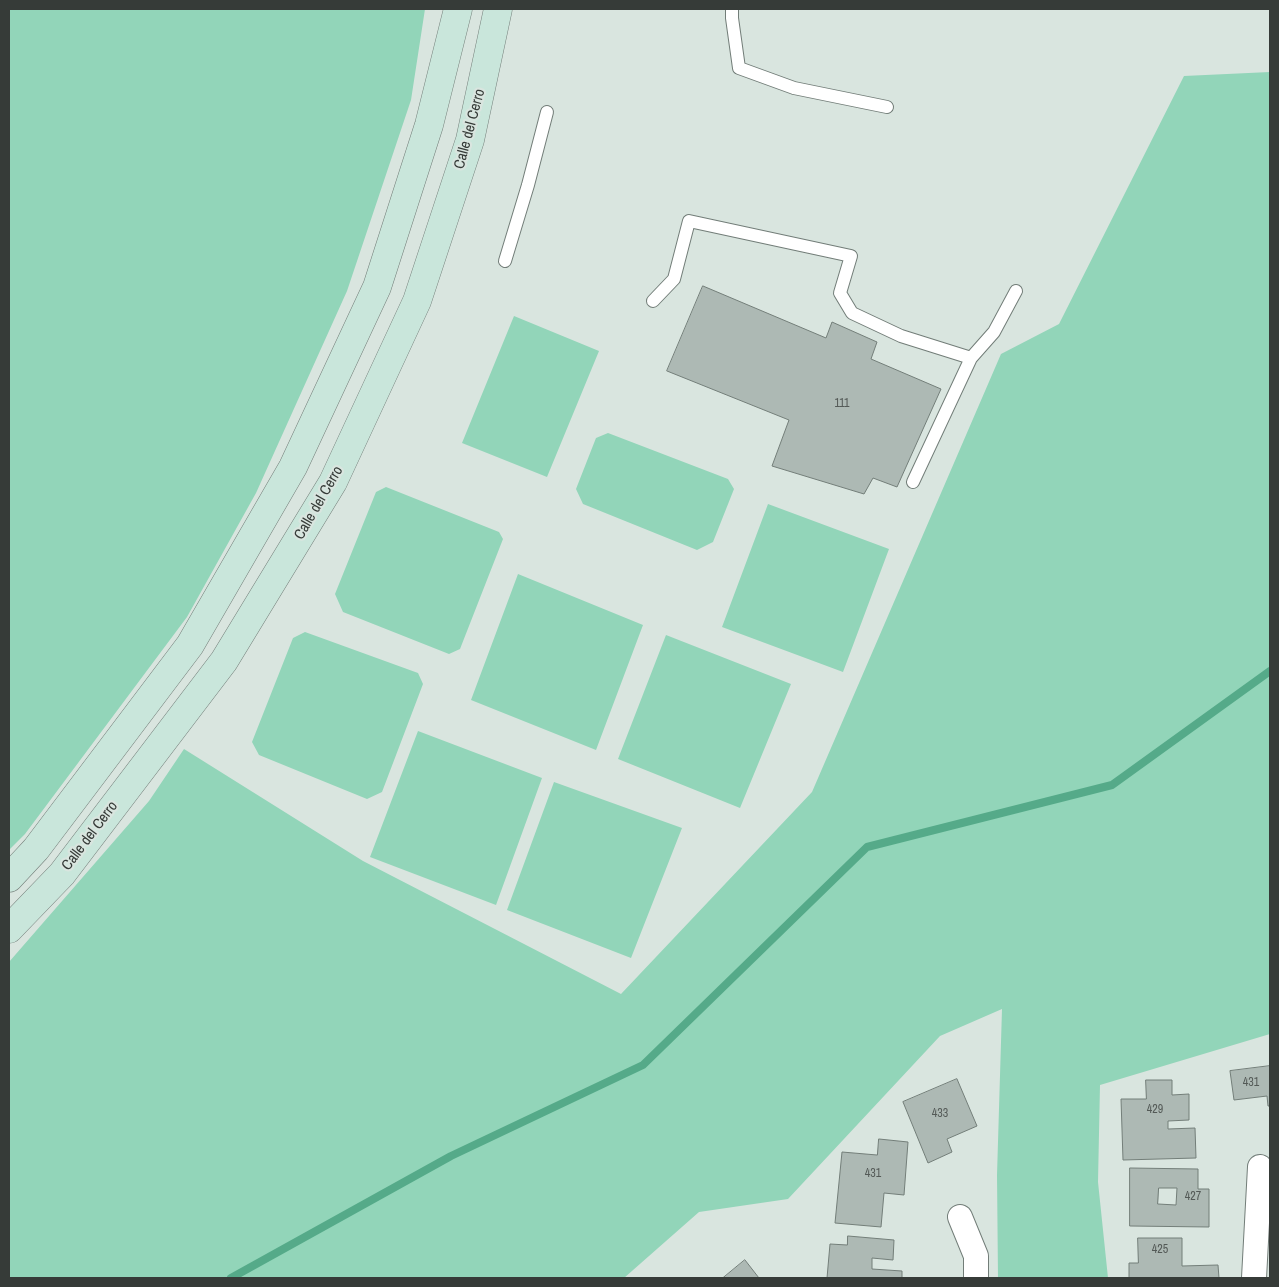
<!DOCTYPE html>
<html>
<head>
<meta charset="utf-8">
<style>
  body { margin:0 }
  #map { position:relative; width:1279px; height:1287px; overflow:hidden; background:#d9e5df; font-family:"Archivo Narrow",sans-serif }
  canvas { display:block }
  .frame { position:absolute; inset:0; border:10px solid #363b38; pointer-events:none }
</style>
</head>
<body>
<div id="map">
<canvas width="1279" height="1287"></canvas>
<div class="frame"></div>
</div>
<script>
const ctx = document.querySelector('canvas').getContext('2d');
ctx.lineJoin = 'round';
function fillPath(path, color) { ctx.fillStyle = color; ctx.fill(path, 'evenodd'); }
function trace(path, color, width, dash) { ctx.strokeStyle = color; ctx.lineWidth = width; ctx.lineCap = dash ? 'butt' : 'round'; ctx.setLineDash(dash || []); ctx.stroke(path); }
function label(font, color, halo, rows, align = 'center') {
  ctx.font = font + ' "Archivo Narrow",sans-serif'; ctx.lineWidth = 4.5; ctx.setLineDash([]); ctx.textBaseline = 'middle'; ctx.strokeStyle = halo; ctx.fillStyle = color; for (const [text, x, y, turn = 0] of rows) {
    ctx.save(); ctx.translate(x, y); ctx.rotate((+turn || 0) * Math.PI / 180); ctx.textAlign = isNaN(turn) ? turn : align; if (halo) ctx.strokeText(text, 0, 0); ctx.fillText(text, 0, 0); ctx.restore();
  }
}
fillPath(new Path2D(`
  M9 9H425L411 100 347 291 256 493 187 617 25 834 9 850Z
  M1270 72V1034L1100 1085 1098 1182 1108 1278H998L997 1175 1002 1009 940 1036 788 1199 699 1212 624 1278H9V962L149 801 184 749 363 861 621 994 812 792 1001 354 1059 324 1184 76Z
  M514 316 599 351 547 477 462 443Z
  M608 433 728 479 734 489 713 542 697 550 583 504 576 489 596 438Z
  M386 487 499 532 503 539 460 649 449 654 343 612 335 594 376 492Z
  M768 504 889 549 843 672 722 627Z
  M518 574 643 625 596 750 471 700Z
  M305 632 418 673 423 684 382 792 367 799 259 755 252 742 293 638Z
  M666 635 791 684 740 808 618 759Z
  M418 731 542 778 496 905 370 857Z
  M554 782 682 828 631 958 507 910Z`), '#92d5b9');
trace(new Path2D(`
  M231 1278 451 1156 643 1065 867 847 1112 785 1270 671`), '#55aa89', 8);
const building = new Path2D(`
  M703 286 826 338 832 322 877 342 871 359 941 389 897 487 873 478 864 494 772 466 789 420 667 371Z
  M1270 1066V1106H1268L1267 1096 1234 1100 1230 1071Z
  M957 1079 977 1126 947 1139 952 1152 928 1163 903 1102Z
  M1146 1080H1172V1095L1189 1094V1120L1168 1121V1129L1195 1128 1196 1158 1123 1160 1121 1099H1146Z
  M879 1139 908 1142 904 1195 884 1193 881 1227 835 1223 842 1152 877 1155Z
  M1130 1168 1198 1169V1189H1209V1227L1130 1226ZM1159 1188H1177L1176 1205 1158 1204Z
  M848 1236 894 1240 893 1260 872 1258V1269L902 1271V1278H827L830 1244 847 1245Z
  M1138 1238H1182V1266L1218 1265 1219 1278H1129V1263H1138Z
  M745 1260 759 1278H723Z`);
fillPath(building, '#adb9b4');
trace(building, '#737e79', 1);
const lane = new Path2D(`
  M732 9V18L739 68 794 88 887 107
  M505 261 528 185 547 112
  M653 301 674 279 689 221 851 256 840 293 852 313 901 336 971 358
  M913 482 971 358 994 332 1016 291`);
const street = new Path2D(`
  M960 1217 976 1256V1278
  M1254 1278 1260 1167`);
const secondary = new Path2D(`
  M9 878 36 849 190 645 293 467 377 287 429 125 458 9
  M9 929 62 874 224 661 333 482 417 301 470 140 498 9`);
trace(lane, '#727d78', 14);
trace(street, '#727d78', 26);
trace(secondary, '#727d78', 29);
trace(lane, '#fff', 12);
trace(street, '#fff', 24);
trace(secondary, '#c9e6db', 28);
label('12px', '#545a57', null, [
  ["111",842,404],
  ["431",1251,1083],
  ["429",1155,1110],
  ["433",940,1114],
  ["431",873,1174],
  ["427",1193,1197],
  ["425",1160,1250]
]);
label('15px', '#363b38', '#d9e5df', [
  ["Calle del Cerro",470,129,-75],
  ["Calle del Cerro",319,503,-60],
  ["Calle del Cerro",90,836,-53]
]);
</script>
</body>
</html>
